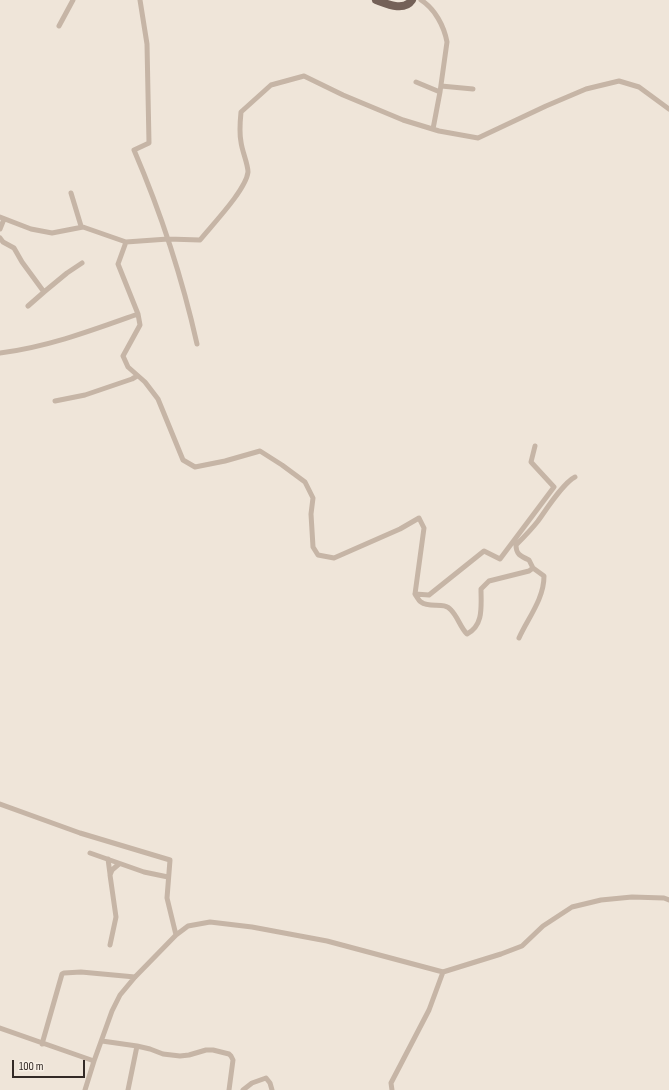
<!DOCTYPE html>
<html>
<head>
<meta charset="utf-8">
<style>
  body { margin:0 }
  #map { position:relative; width:669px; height:1090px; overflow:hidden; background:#efe5d9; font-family:"Sofia Sans Condensed",sans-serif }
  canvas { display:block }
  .scale { position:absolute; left:12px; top:1060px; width:73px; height:18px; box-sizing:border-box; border:2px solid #332a26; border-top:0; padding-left:5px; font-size:12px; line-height:14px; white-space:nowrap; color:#332a26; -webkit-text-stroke:3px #f7efe5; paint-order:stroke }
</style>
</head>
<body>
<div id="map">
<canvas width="669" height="1090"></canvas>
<div class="scale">100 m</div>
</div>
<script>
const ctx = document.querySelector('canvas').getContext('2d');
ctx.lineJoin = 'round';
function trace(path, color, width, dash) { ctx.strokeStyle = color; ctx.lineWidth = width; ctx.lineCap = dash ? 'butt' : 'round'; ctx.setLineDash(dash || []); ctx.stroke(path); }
trace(new Path2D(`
  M140 0 147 44 149 143 134 150C161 213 182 277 197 344
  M421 0C435 9 444 26 447 42L440 92 433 129
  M59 26 73 0
  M416 82 440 92
  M441 86 473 89
  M71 193 81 226
  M0 217 31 229 52 233 83 227 126 242 168 239 200 240C212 225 246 190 248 172 248 164 242 151 241 142 239 132 240 122 241 112L271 85 304 76 343 95 403 120 439 131 478 138 546 106 586 89 619 81 639 87 669 109
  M0 229 4 219
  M0 238 3 242 14 248 22 262 44 292 28 306
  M126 242 118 264 138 314 140 325 123 356 128 367 145 382 158 399 183 460 195 467 225 461 260 451 282 465 305 482 313 498 311 514 313 547 318 555 334 558 400 529 419 518 424 528 415 594 429 595 484 551 500 559 554 487 531 462 535 446
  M44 292 67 273 82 263
  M0 353C48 347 93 330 138 314
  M55 401 85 395 132 379 137 376
  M415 594C417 597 419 601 421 602 430 609 444 601 451 610 458 617 460 627 467 634 484 625 481 606 481 589L489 581 529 571 533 568 529 560C520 556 516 554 516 545 524 537 531 530 538 521 546 510 563 483 575 477
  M519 638C528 618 544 599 544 576L533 568
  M0 804 80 833 170 860 167 898 176 935
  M90 853 144 872 168 877
  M108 859 110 874
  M110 945 116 917 110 875 112 870 119 864
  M0 1028 94 1061
  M102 1041 137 1046 128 1090
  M42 1044 62 974 64 973 81 972 135 977
  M137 1046 150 1049 163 1054 180 1056 189 1055 206 1050H213L229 1054 231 1056 233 1060 229 1090
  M85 1090 94 1061 112 1011 120 995 135 977 176 935 188 926 210 922 252 927 327 941 443 972 501 954 522 946 543 926 572 907 601 900 632 897 664 898 669 900
  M243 1090 252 1083 266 1078 270 1083 272 1090
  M392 1090 391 1083 429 1010 443 972`), '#c6b5a6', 5);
trace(new Path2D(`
  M376 0C387 4 404 12 412 0`), '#746158', 8);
</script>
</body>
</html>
